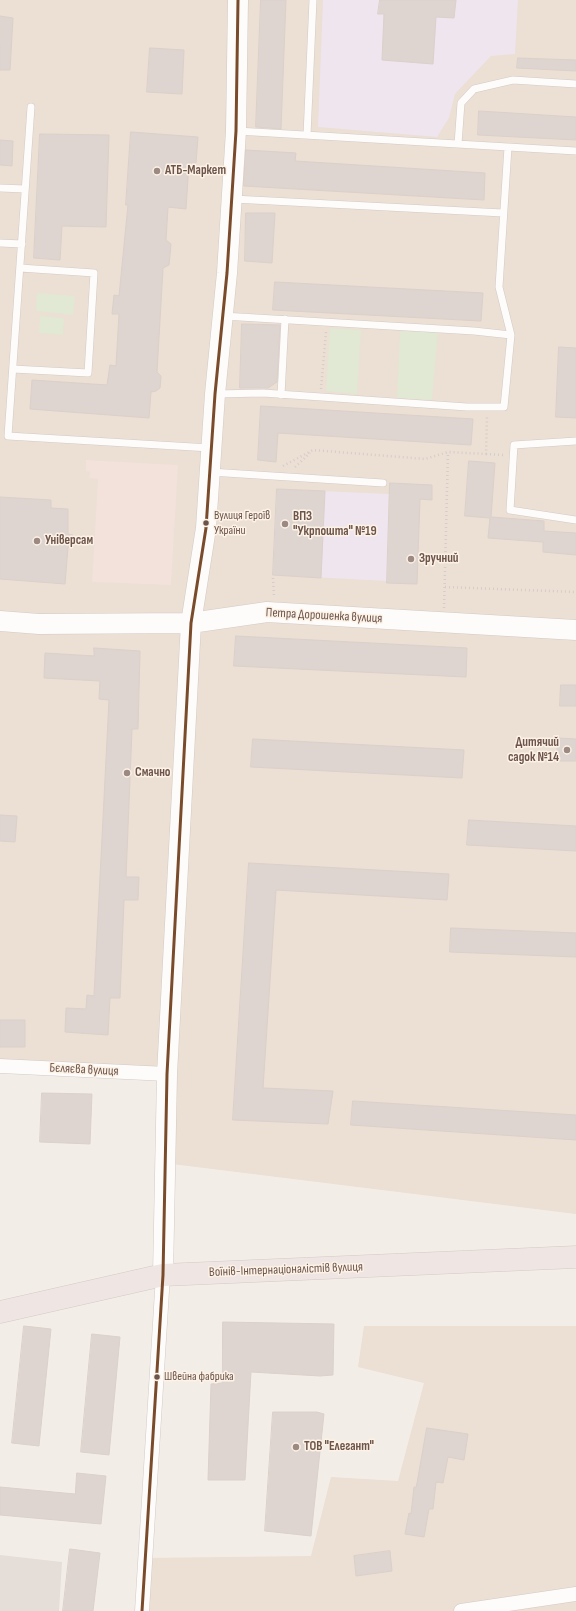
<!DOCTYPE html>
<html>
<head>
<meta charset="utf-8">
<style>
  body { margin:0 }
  canvas { display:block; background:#f3ede7 }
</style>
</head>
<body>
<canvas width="576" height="1611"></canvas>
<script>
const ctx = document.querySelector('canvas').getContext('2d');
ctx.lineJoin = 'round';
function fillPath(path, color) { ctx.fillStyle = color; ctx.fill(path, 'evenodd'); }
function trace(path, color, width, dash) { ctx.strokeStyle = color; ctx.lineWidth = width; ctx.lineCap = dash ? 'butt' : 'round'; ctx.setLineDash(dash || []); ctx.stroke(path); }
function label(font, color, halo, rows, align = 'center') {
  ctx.font = font + ' "Sofia Sans Condensed",sans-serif'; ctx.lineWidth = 3; ctx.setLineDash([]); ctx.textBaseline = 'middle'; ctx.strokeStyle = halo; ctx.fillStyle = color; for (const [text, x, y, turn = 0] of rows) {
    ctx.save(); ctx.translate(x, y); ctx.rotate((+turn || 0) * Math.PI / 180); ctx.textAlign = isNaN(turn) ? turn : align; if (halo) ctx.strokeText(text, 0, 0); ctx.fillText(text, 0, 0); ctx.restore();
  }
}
fillPath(new Path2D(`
  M0 0H576V1214L164 1163 167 1074 0 1066Z
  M364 1326H576V1611H142L147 1558 311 1556 331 1477 398 1481 424 1383 358 1367Z`), '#ecdfd4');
fillPath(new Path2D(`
  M86 460 178 465 171 585 92 582 98 479 89 478 90 472 86 471Z`), '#f3e1db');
fillPath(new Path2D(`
  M0 1555 62 1562 59 1611H0Z`), '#e5ddd8');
fillPath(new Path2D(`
  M323 0H518L515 54 491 56 455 94 449 118 437 137 318 127Z
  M277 489 389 494 387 581 273 575Z`), '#eee5ef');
fillPath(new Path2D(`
  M37 293 75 296 73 315 36 311Z
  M40 316 64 318 63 335 39 333Z
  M330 328 361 330 357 394 326 391Z
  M400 331 438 332 432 400 397 398Z`), '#e1e8d3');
const building = new Path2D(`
  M261 0H286L281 129 256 127Z
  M380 0H456L454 18 436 17 433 64 382 60 384 14H378Z
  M0 16 13 18 10 70H0Z
  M150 48 184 50 182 94 147 92Z
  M518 58 576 60V71L517 68Z
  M479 111 576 117V140L478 135Z
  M131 132 198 137 196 163H189L186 209 168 207 166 240 171 244 169 265 163 268 157 372 161 376 160 388 156 391 151 392 149 418 30 409 32 380 107 385 110 365 116 366 119 314H112L114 295 119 296 128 205H126Z
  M40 134 109 135 106 227 62 226 60 260 34 258Z
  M0 140 13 141 12 166 0 165Z
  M246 150 296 153 295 161 485 173 484 200 244 186Z
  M246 213H275L272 263 245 261Z
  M275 282 483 293 481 321 273 310Z
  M242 324 280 325 277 382 268 388H240Z
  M559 347 576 348V418L556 417Z
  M261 406 473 419 471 445 278 433 276 462 258 460Z
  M469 461 495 463 491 517 544 521V531L576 533V555L543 552V542L488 538 490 518 465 516Z
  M390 483 432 485V500L420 499 417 584 387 583Z
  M277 489 325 491 321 578 273 575Z
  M0 497 51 500V508L68 509V534L73 535V548L68 547 65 584 0 579Z
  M236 636 467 648 466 677 234 666Z
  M94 648 140 651 138 729H132L126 877H139L138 900H124L120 998H110L108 1035 65 1032 66 1008 86 1009 87 995 94 996 109 700 99 699 100 681 44 678 45 653 94 656Z
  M561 685H576V706H560Z
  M558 738 576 739V761H557Z
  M253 739 464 750 462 778 251 767Z
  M0 815 17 816 15 842 0 841Z
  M469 820 576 826V851L467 845Z
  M249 863 449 874 447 900 276 890 263 1088 333 1091 328 1124 233 1120Z
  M451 928 576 933V957L450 952Z
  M0 1020H25V1047H0Z
  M42 1093 92 1094 90 1144 40 1142Z
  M353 1101 576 1115V1140L351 1125Z
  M223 1322 334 1324 333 1375 320 1376 251 1372 245 1480H208L211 1384 222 1383Z
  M24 1326 51 1329 39 1446 12 1443Z
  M92 1334 120 1337 109 1455 81 1452Z
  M273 1412H317L324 1414 311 1536 265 1531Z
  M427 1428 468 1434 464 1460 448 1457 443 1483 436 1482 433 1509H429L424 1537 405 1534 409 1513 411 1514 414 1487H416Z
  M77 1473 106 1476 101 1524 0 1515V1487L75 1494Z
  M70 1549 100 1553 93 1611H63Z
  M390 1551 392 1571 356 1576 354 1556Z`);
fillPath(building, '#dfd5d0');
trace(building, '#dbd0ca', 1);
const lane = new Path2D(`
  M31 107 8 436 210 448
  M237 131 576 151
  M307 135 313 0
  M458 144 461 103 474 89 513 80 576 84
  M0 188 25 189
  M233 199 503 213
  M0 243 22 244
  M223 316 474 331 511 335
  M13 369 88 373 94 273 20 268
  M215 394 263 393 467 407H504L511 335 499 287 508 147
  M281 395 285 319
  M576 441 514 445 510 510 576 520
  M210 472 383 483`);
const street = new Path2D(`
  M0 1066 167 1074
  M142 1611 163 1275
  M461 1611 576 1594`);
const secondary = new Path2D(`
  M0 621 39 624 191 623 267 612 576 630
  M163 1275 167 1074 191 623 206 528 215 394 227 273 236 131 238 0`);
const highway = new Path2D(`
  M0 1312 163 1275 576 1257`);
trace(lane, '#d2cac6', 8);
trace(street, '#d2cac6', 15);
trace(secondary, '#d2cac4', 21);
trace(highway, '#d3c9c5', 23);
trace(new Path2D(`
  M321 389 326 332
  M486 454 504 455
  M283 466 313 450 425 459 448 452 486 454 487 416
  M295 467 310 453
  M273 578 274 596
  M445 587 576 592
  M444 608 448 452`), '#d5cdc9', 2.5, [1, 3]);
trace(lane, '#fdfcfb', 7);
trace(street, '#fdfcfb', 14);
trace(secondary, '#fdfcfb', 20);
trace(highway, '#efe5e3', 22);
trace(new Path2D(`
  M142 1611 163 1275 167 1074 191 623 206 528 215 394 227 273 236 131 238 0`), '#7a4b2a', 3);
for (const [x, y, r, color] of [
  [157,171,4,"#9c8a82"],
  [206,523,3.5,"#6d544b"],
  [285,524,4,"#9c8a82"],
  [37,541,4,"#9c8a82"],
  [411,559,4,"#9c8a82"],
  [567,750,4,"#9c8a82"],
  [127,773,4,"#9c8a82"],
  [157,1377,3.5,"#6d544b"],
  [296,1447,4,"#9c8a82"]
]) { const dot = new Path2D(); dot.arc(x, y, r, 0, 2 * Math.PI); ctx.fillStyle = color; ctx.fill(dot); trace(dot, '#fcf2e6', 1.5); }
label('12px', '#6d544b', '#fcf2e6', [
  ["Вулиця Героїв",214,516],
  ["України",214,531],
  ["Швейна фабрика",164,1377]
], 'left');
label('bold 13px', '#6d544b', '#fcf2e6', [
  ["АТБ-Маркет",165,171],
  ["ВПЗ",293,517],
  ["\"Укрпошта\" №19",293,532],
  ["Універсам",45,541],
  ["Зручний",419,559],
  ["Дитячий",559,743,"right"],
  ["садок №14",559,758,"right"],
  ["Смачно",135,773],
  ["ТОВ \"Елегант\"",304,1447]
], 'left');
label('13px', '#6d544b', '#fcf2e6', [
  ["Петра Дорошенка вулиця",324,616,3],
  ["Бєляєва вулиця",84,1070,3],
  ["Воїнів-Інтернаціоналістів вулиця",286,1270,-2]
]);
</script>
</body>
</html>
